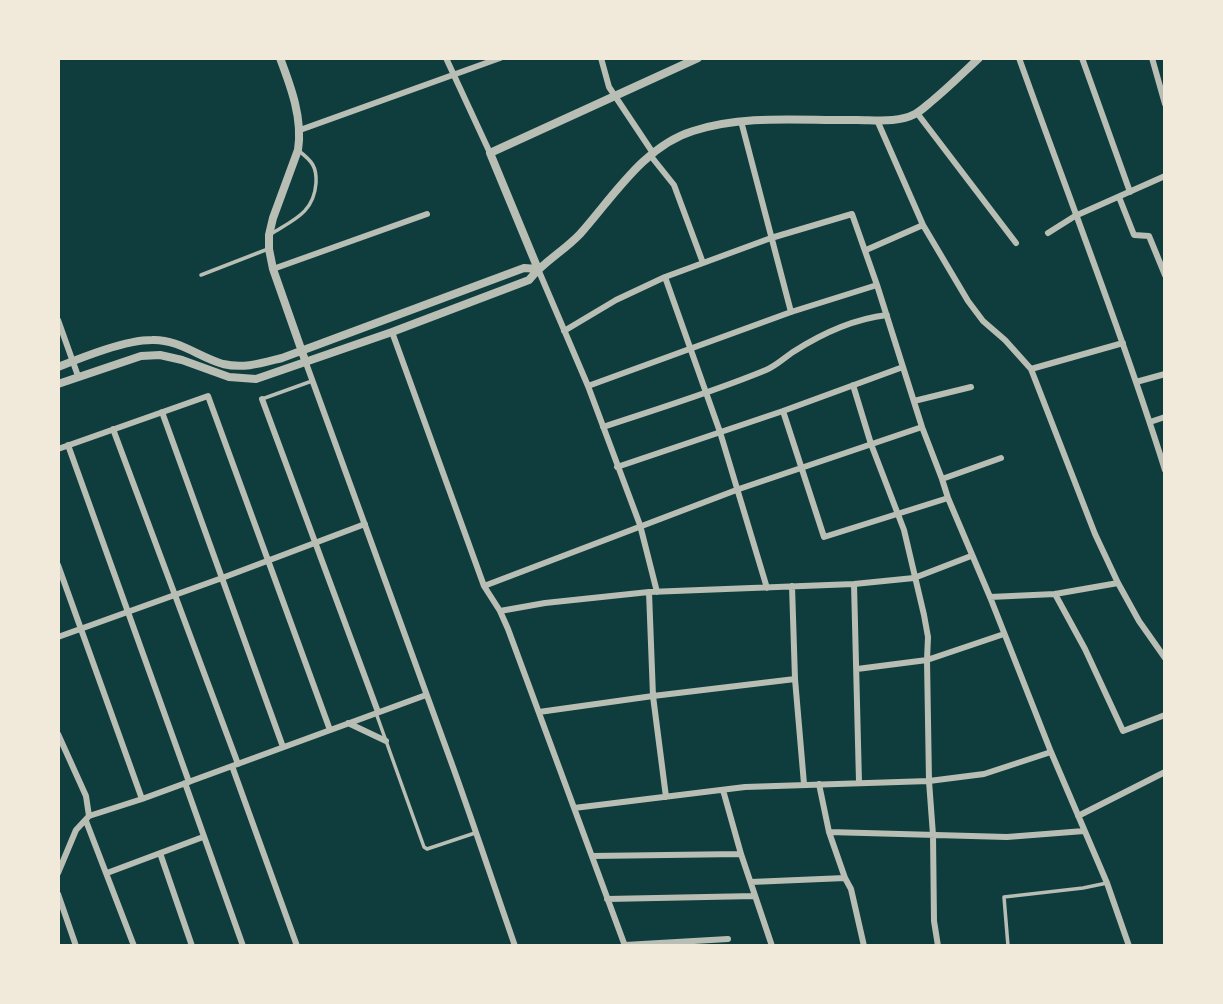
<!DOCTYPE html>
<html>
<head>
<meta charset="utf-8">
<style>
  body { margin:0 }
  #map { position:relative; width:1223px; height:1004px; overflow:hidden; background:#0f3d3e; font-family:Bitter,serif }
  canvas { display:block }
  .frame { position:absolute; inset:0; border:60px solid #f1e9da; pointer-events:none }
</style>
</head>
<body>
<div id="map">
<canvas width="1223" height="1004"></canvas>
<div class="frame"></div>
</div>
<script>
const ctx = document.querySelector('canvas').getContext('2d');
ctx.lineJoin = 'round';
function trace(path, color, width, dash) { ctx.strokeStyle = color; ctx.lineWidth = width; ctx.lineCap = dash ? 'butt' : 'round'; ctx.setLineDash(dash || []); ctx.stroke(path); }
trace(new Path2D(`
  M271 234C293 220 314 213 316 183 317 167 312 161 299 151
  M201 275 268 249
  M262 399 312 381
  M376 713 424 847 427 849 475 833
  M1008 946 1004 897 1083 888 1107 883`), '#b8beb3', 3.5);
trace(new Path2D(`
  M446 58 490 153
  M601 58 609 87 653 153
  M1019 58C1068 195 1121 331 1165 470
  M1082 58 1130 192
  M1152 58 1165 104
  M917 113 1016 243
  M877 120 923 225 968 301 983 321 1005 340 1031 369 1095 534 1118 583 1139 621 1165 658
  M741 121 791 312
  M300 130 500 58
  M650 155 674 185 703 263
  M1119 197 1134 235 1149 236 1165 275
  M1048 233 1075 216 1165 176
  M866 250 923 225
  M273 269 427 214
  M538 269 588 386 640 525 657 592
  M665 277 720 432 767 588
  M58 320 78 376
  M564 331 616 300 665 277 771 238 852 214 877 285 922 427 942 479 948 498 990 597 1051 752 1107 883 1129 946
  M392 332 484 586 500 611 508 629 625 946
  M306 363C353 494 401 625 449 756 472 819 493 883 515 946
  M1031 369 1123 343
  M1136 382 1165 374
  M853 385 871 444 904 530 924 615 928 637 927 660 929 781 933 835 934 921 938 946
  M588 386 791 312 877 285
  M262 399 378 712
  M914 401 971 387
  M783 411 824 537 948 498
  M162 412 283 747
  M1150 422 1165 417
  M603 427C657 409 713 392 766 370 776 366 784 358 793 352 821 334 853 319 887 315
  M113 429 238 764
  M68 445 189 782
  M58 449 208 396 330 730
  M617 467 783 411 903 367
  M942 479 1001 458
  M58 565 142 799
  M854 584 859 782
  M484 586 739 489 922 427
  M792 586 795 679 804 784
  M649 592 653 696 666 797
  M1055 594 1085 649 1123 731 1165 715
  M990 597 1055 594 1118 583
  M500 611 545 603 649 592 854 584 914 578 971 556
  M58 637 222 578 365 524
  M857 669 927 660 1004 634
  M539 712 653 696 795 679
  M348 723 386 741
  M58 734 86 796 89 816
  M232 766 297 946
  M185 783 243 946
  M819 784 829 832 845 878 851 889 864 946
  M723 790 741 854 772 946
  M574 808 745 787 929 781 984 774 1051 752
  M1078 816 1165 772
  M86 821 134 946
  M829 832 1007 837 1084 831
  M160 853 192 946
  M592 856 741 854
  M58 873 76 830 89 816 142 799 426 695
  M107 873 203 837
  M751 882 845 878
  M58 894 76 946
  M607 899 755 896
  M625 945 728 939`), '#b8beb3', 6);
trace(new Path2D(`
  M280 58C291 87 303 119 298 150L273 218 269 235V249L273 269 306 363
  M538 269 490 153 698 58
  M58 367C83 357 125 340 152 340 178 339 199 357 223 364 244 369 262 363 282 358L524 268 538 269
  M58 384 141 356 160 355 182 360 229 377 256 379 392 332 529 280C543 262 564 251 580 234 613 197 644 146 693 131 746 114 803 121 857 120 876 120 898 123 915 114 921 111 927 105 932 101 949 87 964 72 979 58`), '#b8beb3', 8);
</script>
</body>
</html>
